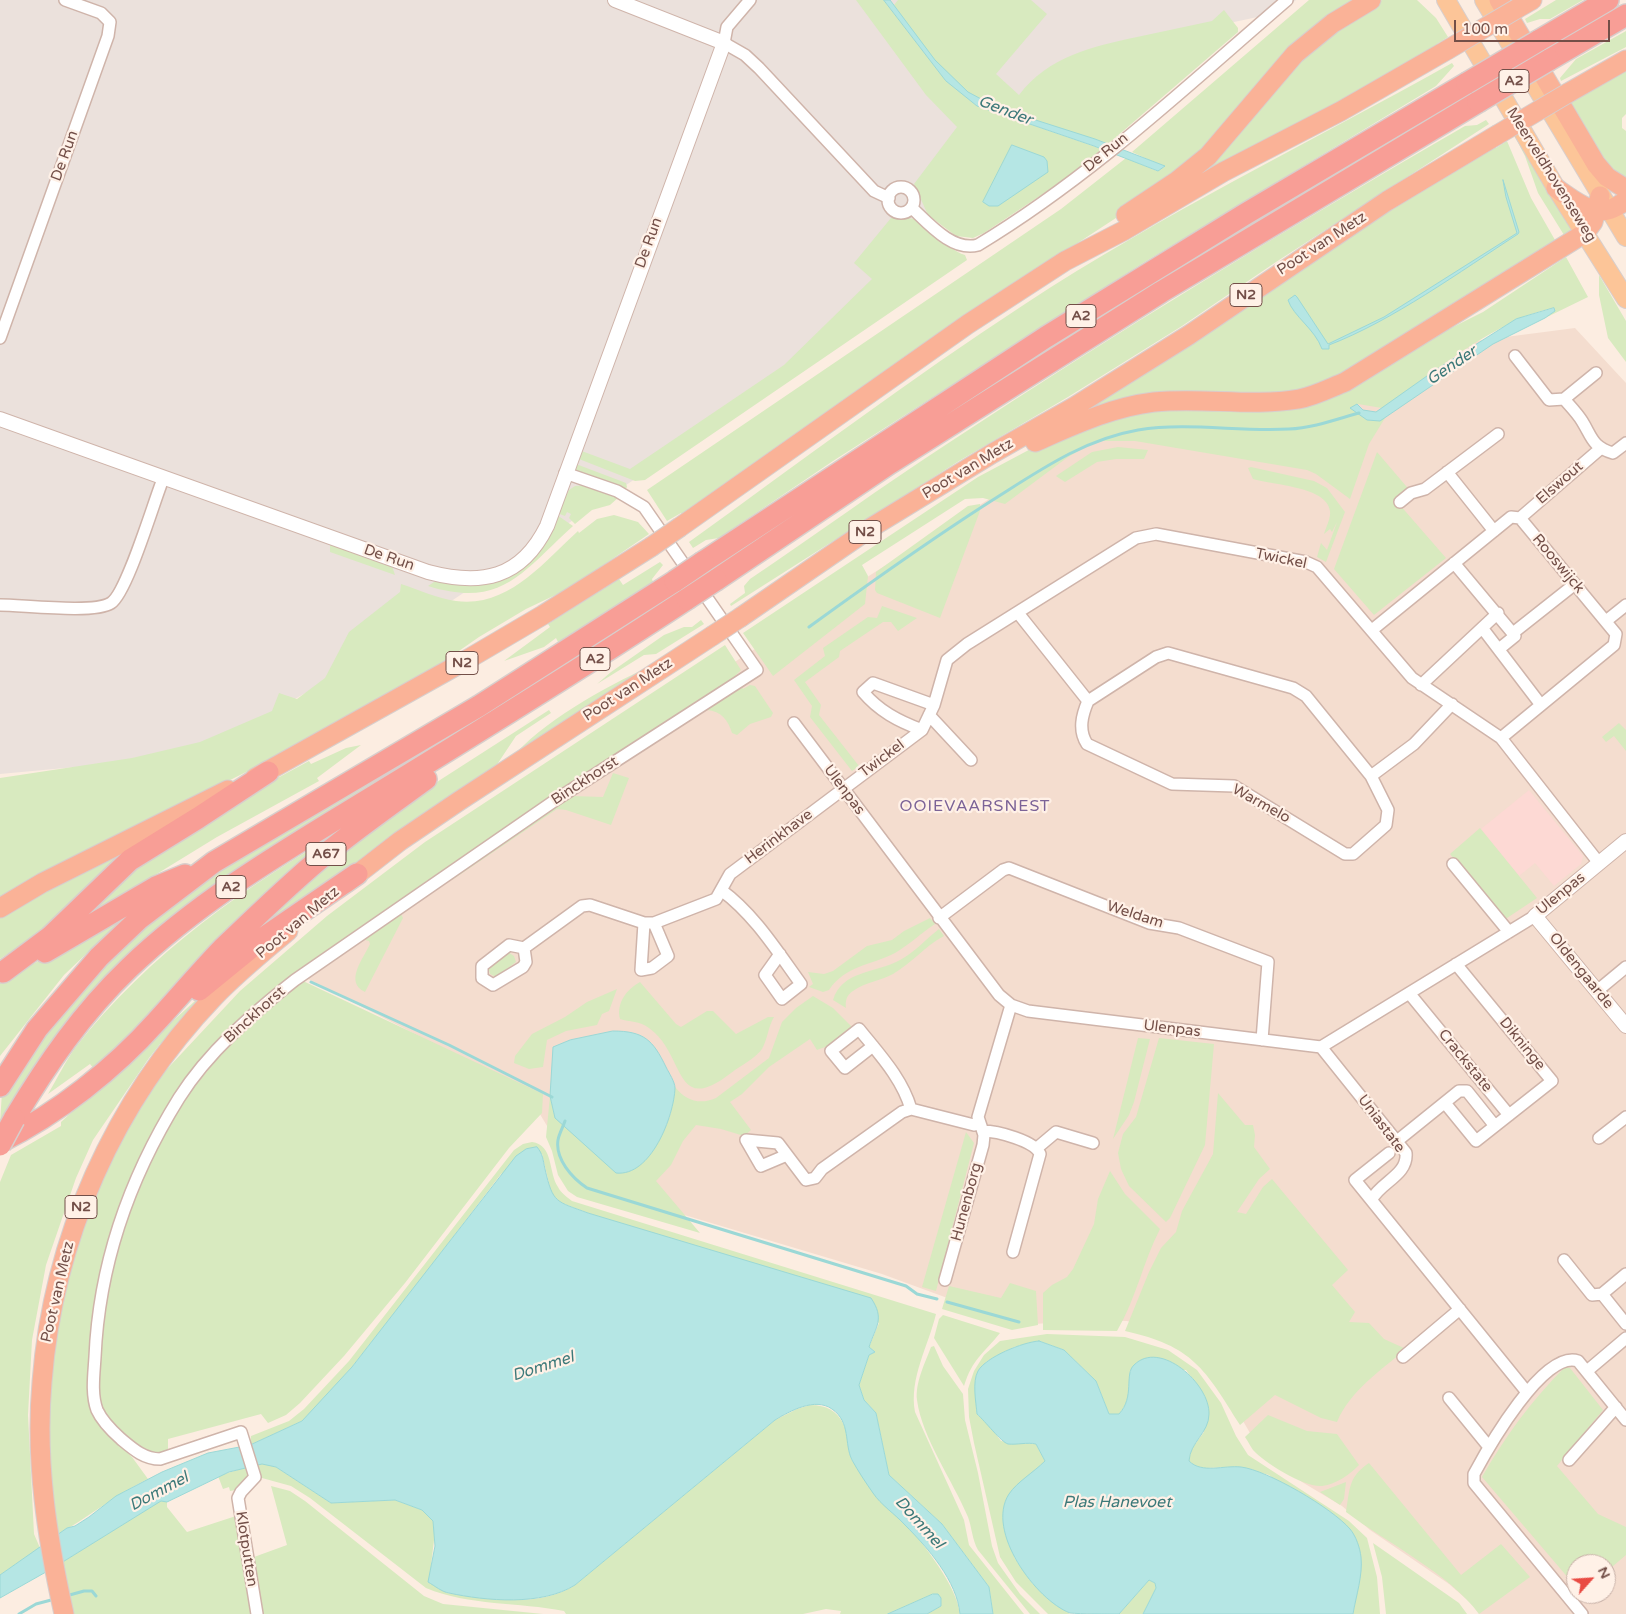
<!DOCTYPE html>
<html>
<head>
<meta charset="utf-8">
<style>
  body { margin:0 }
  #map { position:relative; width:1626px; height:1614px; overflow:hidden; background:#fcede1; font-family:"Varela Round",sans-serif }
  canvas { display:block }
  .north { position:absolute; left:1566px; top:1554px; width:50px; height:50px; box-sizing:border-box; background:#fff1e7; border:1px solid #c7b0a7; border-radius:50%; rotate:64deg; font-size:14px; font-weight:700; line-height:20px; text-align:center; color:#734f48 }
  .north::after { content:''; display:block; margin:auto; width:18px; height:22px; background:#e94b43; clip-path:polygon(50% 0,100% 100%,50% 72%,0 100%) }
  .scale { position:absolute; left:1454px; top:20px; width:156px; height:22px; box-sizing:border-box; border:2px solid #734f48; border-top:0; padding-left:6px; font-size:15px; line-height:18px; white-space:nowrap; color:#734f48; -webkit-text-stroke:4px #fff1e7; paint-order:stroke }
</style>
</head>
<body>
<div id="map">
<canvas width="1626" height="1614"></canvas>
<div class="north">N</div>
<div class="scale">100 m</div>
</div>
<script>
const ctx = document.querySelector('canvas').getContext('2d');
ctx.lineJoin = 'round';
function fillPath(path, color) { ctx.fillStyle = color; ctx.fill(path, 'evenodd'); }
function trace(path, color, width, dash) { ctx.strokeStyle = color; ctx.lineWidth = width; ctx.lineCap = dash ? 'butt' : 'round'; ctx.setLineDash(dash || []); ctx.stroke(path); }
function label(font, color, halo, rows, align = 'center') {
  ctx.font = font + ' "Varela Round",sans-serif'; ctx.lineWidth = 4.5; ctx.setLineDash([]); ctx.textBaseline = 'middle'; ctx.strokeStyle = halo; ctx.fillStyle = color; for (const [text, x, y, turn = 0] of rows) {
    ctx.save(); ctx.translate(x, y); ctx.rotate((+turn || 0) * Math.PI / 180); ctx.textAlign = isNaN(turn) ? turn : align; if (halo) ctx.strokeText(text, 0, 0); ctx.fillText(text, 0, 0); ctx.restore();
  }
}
fillPath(new Path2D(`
  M1575 328 1626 383V1614H1479L1472 1604 1449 1584 1370 1530 1342 1506 1302 1482 1264 1451 1253 1438 1210 1365 1145 1327 1127 1321 1088 1320 1035 1324 1010 1321 882 1274 651 1205 573 1169 526 1091 304 977 733 663 1100 428 1444 345ZM1576 1564H1606V1594H1576Z`), '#f4ddcf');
fillPath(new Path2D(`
  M1529 790 1583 856 1581 864 1554 886 1535 863 1519 876 1481 829Z`), '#fdd9d4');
fillPath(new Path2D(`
  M0 0H1296L1281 12 1084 54 1044 74 925 225 876 319 358 663 195 756 0 774Z`), '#ebe1dc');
fillPath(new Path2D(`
  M856 0H884L946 81 977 106 1102 149 1061 182 984 233 973 238 956 236 928 215 914 184 957 127 926 95Z
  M898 0H1031L1047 14 996 74 1019 95C1049 56 1091 47 1137 37 1162 32 1187 26 1212 21L1224 10 1238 28V32L1108 144C1066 129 1003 116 968 92 937 71 916 34 894 5Z
  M1309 0H1361L1168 184 969 314 682 514 681 513 667 521 647 490 1061 209 1126 158 1157 171 1164 167 1132 152Z
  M1382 0H1417L1436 18 1448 37 1437 44 1438 47C1354 96 1270 146 1180 184L1280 80 1336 28Z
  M1556 0H1583L1550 19H1540L1527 23 1525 19Z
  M1626 31V47L1561 81 1560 78 1576 59Z
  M1452 63 1454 66 1436 86 1143 263 833 461 719 538 706 540 693 548 689 542C800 462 910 379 1025 304 1162 214 1309 143 1452 63Z
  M1626 67V114L1622 118V128L1626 131V183L1616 179 1567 105 1577 99V96Z
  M1486 120 1489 124 1276 262 1182 326 1068 397 959 461 731 606 730 604 745 593 744 586 750 579C817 534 882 486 950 442 1118 331 1290 227 1465 126L1477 125Z
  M1517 134 1573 229 1564 235 1538 193 1525 156 1514 135Z
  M1507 141 1531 198 1555 240 1320 388 1076 412 1289 278 1366 227 1390 206 1493 144 1496 148Z
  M891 218C898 218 907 217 914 219 934 224 945 249 965 255L967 260 645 480 635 481 579 459V450L630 469 784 365 872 279 854 263Z
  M1566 257 1588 297 1545 318 1553 312 1554 308C1496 319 1431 375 1382 408L1358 404 1351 408 1371 421 1385 418 1369 444 1350 499 1316 474 1307 470 1135 441H1103L1089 445 1068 457 1005 504 983 498 965 499 862 565 868 576 865 604 773 676 743 633 978 477 1040 444 1154 405 1275 404 1435 336 1483 312Z
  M1599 275 1626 321V362L1608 338 1599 295Z
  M1118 447 1148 450 1144 459H1116L1097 462 1065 482 1056 476 1092 452Z
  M1377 452 1412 493 1399 504 1446 558 1374 615 1334 569Z
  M576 464 626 483 627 487 625 490 575 471 573 468Z
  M1251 467 1314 481 1327 488 1345 512 1326 562 1317 557 1321 543 1327 550 1337 522 1332 532 1330 529 1324 534C1326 527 1331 518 1330 511 1327 486 1271 485 1253 479L1248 468Z
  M587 485 619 497 610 505 592 510 575 524 569 518 571 514 567 512 565 516 557 513 569 490 575 486Z
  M980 504V511L940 618 877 593 875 590 876 572 968 506Z
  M557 515 573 526C522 572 502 609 428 586L437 580 468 585 503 577Z
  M614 515 638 522 649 534 568 589 526 609 479 637 423 676 262 764 39 876 0 900V778L132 758 200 742 272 711 279 693 297 699 325 678 349 632 400 592 401 584C419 590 437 598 456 601 508 608 543 563 578 531L579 533 597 519Z
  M330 544 392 566 395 575 330 552Z
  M660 562 663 565 652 579 653 582 558 642 556 638 544 647 504 661 550 627 548 624 619 579 623 585Z
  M677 588 683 595 189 907 0 1123 2 1092 34 1044 101 965 186 890Z
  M882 606 917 618 898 631 891 622H883L840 651 839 657 805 682 821 705 819 715 859 766 852 771 810 717 812 706 794 680 825 656 823 648 868 617 877 618Z
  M701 620 704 624 656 654 644 655 597 684 611 672 664 635 684 627H692Z
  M725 645 741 670 735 676 737 679 558 793 217 1044 142 1154 91 1341 87 1383 92 1411 111 1438 132 1457 148 1479C116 1494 89 1517 57 1535L49 1447V1383L65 1277 97 1183 154 1083 240 991 327 916 425 842Z
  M661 661 516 753C552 715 613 683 661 661Z
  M741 684 743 689 750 685 755 686 773 713 771 717 750 724 737 735 732 733C728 720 721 711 707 710L718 699Z
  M549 710 551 713 516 736 494 769 394 836 229 955 335 859 440 780Z
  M1619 723 1626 730V751L1614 736 1606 742 1602 737Z
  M361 745 317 778 319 781 217 837 72 926 118 877 272 781 309 761 311 764 346 748Z
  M613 773 629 778 611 825 566 810 557 809 452 880 448 878 557 804 572 796 603 797Z
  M352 825 94 1069 90 1064 48 1094C57 1079 65 1062 75 1048 149 953 248 884 352 825Z
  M1480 828 1537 898 1504 920 1450 854Z
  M150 835 109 866 36 935 0 959V914Z
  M146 897 64 975 0 1056V982L79 939Z
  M401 914 403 918 365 992C344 982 363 959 370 944L369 941 361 939Z
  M930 918 935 924C921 933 909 945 895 953 870 966 846 965 829 990L823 992 809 987 813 984 808 972 824 974 833 971 867 946 892 940 904 931Z
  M939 929 944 936C925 946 912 963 893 974 881 981 865 982 853 991 847 995 845 1000 846 1008L833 1000C842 970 877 973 900 960 914 953 926 939 939 929Z
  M508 952 514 956 516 962 496 977 490 974 488 966Z
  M303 981 543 1094 542 1113 509 1148 405 1283 344 1356 300 1403 286 1415 268 1423 261 1414 168 1439V1449L164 1454C132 1454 104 1423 96 1393L105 1295 119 1240 150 1158 185 1099 224 1050 259 1014Z
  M640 982 676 1024 681 1027 707 1011H713L736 1034 768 1017H774C768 1027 768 1038 762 1049 756 1058 740 1066 731 1073 673 1118 686 1054 649 1028 640 1021 629 1022 620 1019 616 1003 627 989 640 982Z
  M617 989 609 1011 602 1014 597 1025 566 1031 547 1040 543 1067 529 1069 514 1063 515 1056 532 1034 565 1017 587 1002Z
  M206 991 169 1040 160 1044 149 1058 93 1140 76 1178 46 1265 32 1340 28 1415 34 1534 40 1548 0 1575V1182L11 1155 61 1126V1122Z
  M813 996 833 1008 852 1027 833 1044 817 1050 810 1039 769 1067 742 1094 730 1102 751 1130 744 1136 721 1129 696 1125 683 1141 671 1165 656 1181 700 1233 577 1197 568 1191 558 1175 552 1151 546 1137 550 1096 555 1118 644 1161 663 1133 670 1116 675 1087C686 1101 700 1105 716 1098L769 1058 782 1022 796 1008Z
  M1138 1038 1150 1039 1134 1102 1129 1115 1113 1139Z
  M1159 1038 1214 1044 1205 1145 1170 1218 1166 1222 1129 1186 1121 1169 1118 1153 1123 1134 1136 1117Z
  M1218 1093 1245 1125H1253L1255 1135 1254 1147 1270 1169 1259 1179 1237 1212 1246 1214 1263 1187 1272 1179 1348 1270 1332 1285 1355 1312 1349 1322 1369 1323 1384 1339 1406 1349C1381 1370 1350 1391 1337 1422L1321 1418 1275 1395 1240 1425C1205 1369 1193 1346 1125 1331L1149 1272 1161 1248 1176 1232 1182 1211 1213 1154Z
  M966 1132 974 1143 936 1291 922 1287Z
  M532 1142C554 1145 548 1172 558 1187 561 1193 567 1197 572 1201L936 1314C928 1347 909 1378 915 1412L964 1520 969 1545 1024 1614H993L989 1587 942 1524 889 1475 876 1413 864 1400 859 1385 869 1355 875 1352 869 1347 879 1323 559 1202 552 1196 542 1154 501 1174 412 1291 352 1367 311 1413 302 1421 250 1445 251 1436 289 1421 304 1409 349 1361 514 1150 523 1144Z
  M1110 1171 1125 1194 1160 1229C1143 1262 1136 1299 1117 1331L1043 1330V1293L1052 1285 1067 1277 1073 1269 1094 1224 1098 1199Z
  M1010 1283 1036 1291 1038 1325 1012 1330 942 1309 949 1286 1001 1298Z
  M943 1315 1000 1333C984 1353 972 1359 964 1386L934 1338 939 1319Z
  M1047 1334 1125 1337 1168 1350 1197 1370 1221 1403 1236 1436 1248 1455 1349 1521 1367 1538 1377 1577 1380 1614H1353L1361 1558 1269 1475 1239 1467 1203 1468 1194 1467 1189 1461 1190 1451 1204 1432 1205 1397 1186 1370H1130C1130 1387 1131 1401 1119 1414H1109L1096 1381 1064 1350 1039 1341 1014 1347 986 1362 976 1397 977 1414 989 1425 1001 1441 1036 1444 1045 1461 1036 1470 1014 1557 1033 1584 1070 1614H1048L1016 1582 1000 1557 974 1443 969 1417 968 1389 974 1371 984 1355 1000 1341Z
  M934 1346 943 1366 963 1394 965 1420 978 1473 992 1546 998 1563 1020 1594 1040 1614H1030L978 1550C972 1539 972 1528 968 1517 953 1481 922 1438 917 1400 915 1383 925 1363 931 1347Z
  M1565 1367 1570 1368 1603 1410 1557 1466 1598 1514 1626 1527V1555L1606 1572V1564H1576V1587L1482 1477C1506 1435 1531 1401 1565 1367Z
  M810 1405C844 1405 848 1431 851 1459 880 1494 956 1572 960 1614H927L941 1606 933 1594 888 1614H840L841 1611 826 1609 803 1614H566L564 1611C519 1602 469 1606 426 1588L310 1498 291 1486 262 1478 256 1464H269L276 1467 331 1503 395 1500 422 1510 433 1521 435 1532 431 1565 447 1593C489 1598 537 1609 575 1585L775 1420 797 1409Z
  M1268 1415 1307 1431 1337 1434 1359 1465C1349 1475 1337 1484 1322 1486 1305 1488 1265 1463 1253 1450 1250 1446 1248 1441 1245 1437Z
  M1369 1463 1461 1575 1501 1544 1530 1577 1479 1614C1450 1574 1387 1543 1346 1512 1350 1489 1348 1477 1369 1463Z
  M250 1466 251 1474 236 1490 230 1491 229 1487 223 1489 218 1476Z
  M1346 1482 1344 1499 1340 1505 1320 1492Z
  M271 1486 290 1491 305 1501 424 1596 443 1604 543 1614H263L254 1557 287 1545Z
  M161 1500 167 1502V1507L187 1532 236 1516 254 1614H73L61 1563Z
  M1373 1543 1459 1603 1467 1614H1386L1382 1577Z
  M1149 1580 1155 1583 1156 1588 1143 1614H1119Z`), '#d8eabf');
const water = new Path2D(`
  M884 0H890L935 60 968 92 998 108 1095 139 1165 166 1158 171 1094 146 977 106 946 81Z
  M1012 145 1044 157 1047 161 1048 172 998 206H989L983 202Z
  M1503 180 1519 232 1518 234C1461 271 1392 321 1329 345V349H1322C1315 329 1293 316 1288 300L1295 295 1297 297 1328 344 1384 317 1517 233 1506 197Z
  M1554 308 1555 311 1545 318 1493 344 1380 421 1367 420 1350 408 1357 404 1363 410 1376 412 1434 371 1516 319Z
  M613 1031C644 1031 653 1040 666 1067 669 1073 675 1082 675 1088 674 1116 651 1177 616 1173L555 1118 550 1096 553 1047 570 1040Z
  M537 1147C543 1154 543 1160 545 1169 553 1204 556 1201 588 1213L871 1298C885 1319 876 1326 869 1347L875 1352 869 1355 859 1385 864 1400 876 1413 889 1475 942 1524 989 1587 993 1614H960C957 1581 928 1548 905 1525 895 1514 881 1505 873 1493 866 1483 858 1471 852 1460 844 1444 851 1422 832 1409 815 1397 790 1411 775 1420L575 1585C542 1606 486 1601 449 1593 442 1592 435 1586 428 1582L435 1546 433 1521 422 1510 395 1500 331 1503 276 1467 262 1464 229 1472 167 1502 161 1501 53 1568 0 1598V1575L67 1528 75 1526 89 1517 116 1496 162 1472 208 1453 250 1445 302 1421 352 1367 516 1156 526 1149Z
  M1039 1341 1064 1350 1096 1381 1109 1414H1119C1135 1397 1124 1374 1134 1365 1160 1339 1210 1384 1209 1414 1209 1433 1190 1442 1189 1461 1202 1474 1224 1465 1241 1467 1267 1470 1332 1508 1350 1529 1356 1536 1360 1548 1361 1557 1363 1575 1356 1596 1353 1614H1143L1156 1588 1155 1583 1149 1580 1119 1614C1108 1614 1080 1614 1070 1613 1036 1600 985 1531 1009 1494 1017 1482 1034 1472 1045 1461L1036 1444C1027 1442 1017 1445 1008 1444 1001 1442 985 1421 977 1414 976 1402 972 1382 978 1371 986 1357 1023 1342 1039 1341Z
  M933 1594H938L941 1598V1606L927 1614H888Z`);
fillPath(water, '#b5e6e4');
trace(water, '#9bd8d6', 1);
trace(new Path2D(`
  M809 627C871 582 934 537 999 496 1043 468 1086 439 1138 430 1188 422 1239 432 1289 429 1313 428 1337 419 1359 413
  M311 982 449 1045 552 1097
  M565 1121C563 1127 559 1134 558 1140 555 1159 572 1178 587 1188L906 1286 917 1294 937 1299
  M947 1302 1019 1322
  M66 1596 84 1591H92L96 1596
  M19 1614 36 1604 55 1599`), '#9bd8d6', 3);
const minor = new Path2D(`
  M750 0 727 27 724 43 745 55 759 68 874 191 889 198
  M888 200a13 13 0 1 1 26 0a13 13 0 1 1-26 0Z
  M912 208C929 224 953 252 978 245 1091 177 1188 85 1287 0
  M0 338 108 36 110 22 101 13 65 0
  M1515 356 1549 400 1564 399
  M1596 373 1564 399C1570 406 1577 413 1582 421 1592 437 1592 447 1613 453L1626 443
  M1447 472 1494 531
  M1400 502 1411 493 1425 489 1498 434
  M1520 518 1600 449
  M1454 563 1515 636 1499 649
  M0 605C23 605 94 614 111 603 127 593 154 501 163 479
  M1018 613 1088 701
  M1606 621 1626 605
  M1483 629 1541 705
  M1372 630 1511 517 1520 518 1616 634 1614 645 1501 738
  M1513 633 1575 584
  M1168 653 1293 688 1306 696 1371 776 1388 810 1386 825 1353 854H1345L1234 786 1172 784 1087 744C1078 730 1082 715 1088 701L1156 657Z
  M1421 685 1498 613
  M929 715 971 760
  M794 723 999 995 1011 1005 1028 1011 1321 1047 1535 916
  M922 730C898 721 879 711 863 692L873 683 934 705
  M1371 776 1414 744 1452 704
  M1453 864 1509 932
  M721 890C754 914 777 951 801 984L782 999 765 975 780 954
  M939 918 1003 870 1009 868 1149 923 1179 928 1268 962 1262 1040
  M644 923 641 970 652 968 668 956 654 923
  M524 948 526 962 523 967 493 985 482 978V966L509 945 524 948 582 906 590 905 644 923H654L716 899 730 874 922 730 934 705 947 660 967 644 1136 538 1156 534 1306 562 1317 567 1412 678 1501 738 1599 863
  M1597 991 1626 967
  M1409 993 1509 1115
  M873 1046 845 1068 831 1051 859 1029C879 1054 902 1078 911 1109
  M1321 1047 1406 1153C1408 1175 1381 1182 1372 1199
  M1445 1103 1476 1141 1552 1081 1456 964
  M983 1131C997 1131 1035 1141 1040 1154L1013 1252
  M1599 1138 1626 1117
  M746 1140 778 1143 806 1180 815 1178 822 1169 902 1112 911 1109 974 1125 980 1123
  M746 1140 761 1166 787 1155
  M1397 1141 1459 1091H1467L1495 1126
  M1037 1148 1056 1132 1093 1143
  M1389 1153 1355 1180 1526 1391
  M1564 1260 1592 1295 1602 1294 1626 1274
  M945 1280 983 1145 984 1135 978 1117 1011 1005
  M1602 1294 1626 1324
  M1403 1357 1460 1309
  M1587 1371 1626 1338
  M1449 1398 1489 1447
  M1569 1460 1616 1407
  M257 1614 238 1498 241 1492 255 1477 241 1432 160 1459C144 1459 133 1449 121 1439 112 1431 102 1421 97 1410 91 1394 94 1374 95 1357 99 1265 130 1177 179 1098 208 1052 253 1013 295 980L557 799 757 670 644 507 617 491 565 473
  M1582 1614 1474 1483V1474C1488 1448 1544 1349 1578 1361L1626 1420`);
const tertiary = new Path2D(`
  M0 419 428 572C481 586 521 579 547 526L724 43 615 0
  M1626 841 1535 916 1626 1026`);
const primary = new Path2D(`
  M1446 0 1556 188 1626 299
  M1484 0 1626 237`);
const trunk = new Path2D(`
  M1499 0 1596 164 1607 177 1626 189
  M1518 8 1532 0
  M1568 93 1626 60
  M1556 188C1569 197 1591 215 1608 210 1614 209 1620 204 1626 201
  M1126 215 1177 181 1208 156 1295 54 1333 23 1371 0
  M1035 442C1074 425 1112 407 1154 402 1202 397 1252 407 1299 399 1315 396 1330 388 1345 382L1585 233 1593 222 1600 196
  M680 527 968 324 1065 261 1123 231 1223 172 1341 111 1447 50
  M741 617 872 527 993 453 1074 407 1189 335 1387 201 1497 135
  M255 778 463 662 543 615 651 547
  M346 883 400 841 459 801 712 636
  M0 908 42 883 228 790
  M64 1614C47 1538 35 1460 42 1382 53 1239 114 1101 214 997 237 973 263 952 288 931`);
const motorway = new Path2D(`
  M1538 41 1608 0
  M1549 60 1626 15
  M703 562 1046 337 1247 213 1467 83
  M716 580 890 463 1161 292 1478 102
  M45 952 156 887 185 875
  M3 972 50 937 130 860 198 818 268 772
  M199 990 259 941 357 874
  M0 1086 37 1029 99 957 139 919 214 862 479 706 675 581
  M14 1119C47 1064 82 1013 129 968 205 895 298 843 387 788 488 726 588 664 687 599
  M0 1142C57 1114 114 1069 156 1022 178 998 199 973 222 949 257 916 291 882 328 852 360 826 393 803 426 779`);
trace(minor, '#cfb4aa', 14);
trace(tertiary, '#cfb4aa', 16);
trace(primary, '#d8cecc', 20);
trace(trunk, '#d8cecc', 21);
trace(motorway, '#d8cecc', 24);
trace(minor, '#fff', 11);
trace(tertiary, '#fff', 14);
trace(primary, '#fcc598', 18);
trace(trunk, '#fab297', 19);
trace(motorway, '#f89e96', 21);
const trunkBridge = new Path2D(`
  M1447 50 1518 8
  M1497 135 1568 93
  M651 547 680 527
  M712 636 741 617`);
const motorwayBridge = new Path2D(`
  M1467 83 1538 41
  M1478 102 1549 60
  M675 581 703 562
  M687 599 716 580
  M0 1145 14 1119`);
trace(trunkBridge, '#d8cecc', 21, []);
trace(motorwayBridge, '#d8cecc', 24, []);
trace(trunkBridge, '#fab297', 19);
trace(motorwayBridge, '#f89e96', 21);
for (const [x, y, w] of [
  [1514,81,30],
  [1246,295,32],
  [1081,316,30],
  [865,532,32],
  [595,659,30],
  [462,663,32],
  [326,854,40],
  [231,887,30],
  [81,1207,32]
]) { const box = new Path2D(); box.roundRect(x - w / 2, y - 11.5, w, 23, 4); ctx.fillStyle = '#fff1e7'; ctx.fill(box); trace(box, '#734f48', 1); }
label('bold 14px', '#734f48', null, [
  ["A2",1514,81],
  ["N2",1246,295],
  ["A2",1081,316],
  ["N2",865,532],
  ["A2",595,659],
  ["N2",462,663],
  ["A67",326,854],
  ["A2",231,887],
  ["N2",81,1207]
]);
label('15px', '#734f48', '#fff1e7', [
  ["De Run",1106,153,-39],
  ["De Run",65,156,-70],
  ["Meerveldhovenseweg",1551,175,58],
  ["De Run",649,243,-70],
  ["Poot van Metz",1322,244,-33],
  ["Poot van Metz",968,469,-31],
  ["Elswout",1560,483,-41],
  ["De Run",389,558,19],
  ["Twickel",1281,559,12],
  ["Rooswijck",1558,564,50],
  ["Poot van Metz",628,690,-33],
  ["Twickel",882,759,-37],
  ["Binckhorst",585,781,-33],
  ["Ulenpas",844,790,53],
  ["Warmelo",1261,804,29],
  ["Herinkhave",779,837,-37],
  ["Ulenpas",1561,894,-39],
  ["Weldam",1135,915,18],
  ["Poot van Metz",298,923,-40],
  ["Oldengaarde",1581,971,51],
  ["Binckhorst",255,1015,-42],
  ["Ulenpas",1172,1029,7],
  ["Dikninge",1522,1044,51],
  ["Crackstate",1465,1061,51],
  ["Uniastate",1381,1124,53],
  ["Hunenborg",967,1202,-75],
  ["Poot van Metz",58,1292,-77],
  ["Klotputten",246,1549,81]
]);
label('italic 16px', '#3c7979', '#fff1e7', [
  ["Gender",1005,111,21],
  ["Gender",1452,366,-34],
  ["Dommel",543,1367,-18],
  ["Dommel",159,1492,-28],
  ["Plas Hanevoet",1117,1503],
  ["Dommel",919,1523,48]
]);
ctx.letterSpacing = '1px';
label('16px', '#7c6397', '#fff1e7', [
  ["OOIEVAARSNEST",975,807]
]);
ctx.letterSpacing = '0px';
</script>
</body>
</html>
